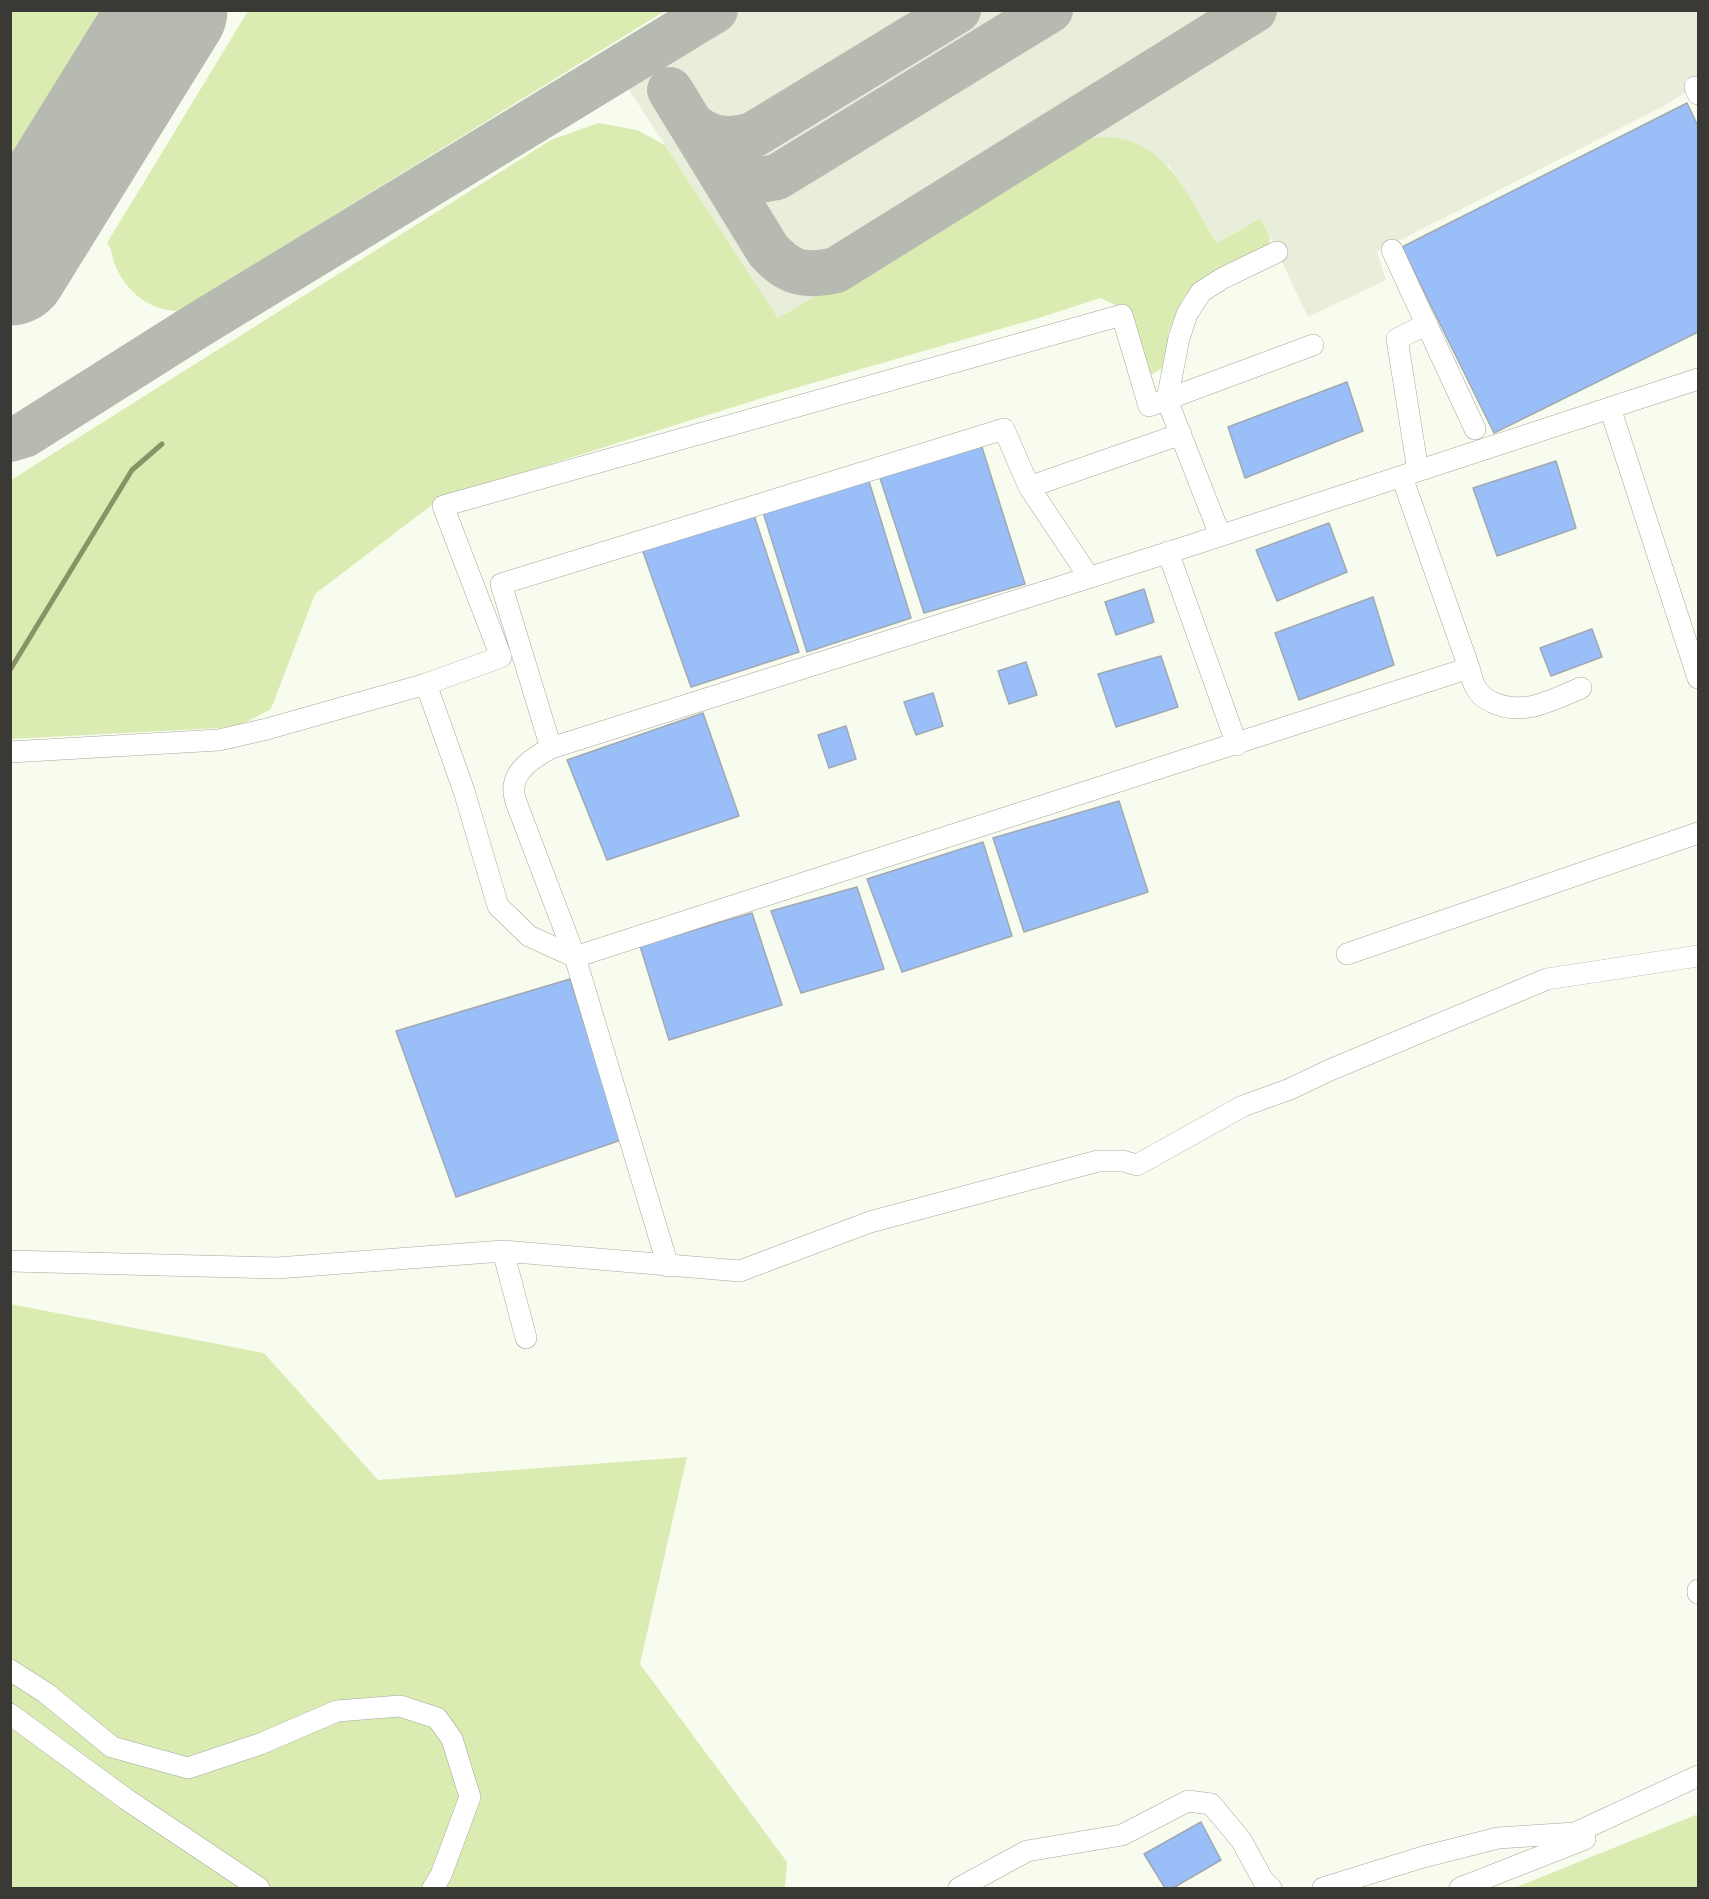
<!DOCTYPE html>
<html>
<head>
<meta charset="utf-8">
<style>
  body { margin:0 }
  #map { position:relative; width:1709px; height:1899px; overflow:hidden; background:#f8fcef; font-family:Arial,sans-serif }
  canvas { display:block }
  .frame { position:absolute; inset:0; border:12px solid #393a35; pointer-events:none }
</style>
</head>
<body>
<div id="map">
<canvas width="1709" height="1899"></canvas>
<div class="frame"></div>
</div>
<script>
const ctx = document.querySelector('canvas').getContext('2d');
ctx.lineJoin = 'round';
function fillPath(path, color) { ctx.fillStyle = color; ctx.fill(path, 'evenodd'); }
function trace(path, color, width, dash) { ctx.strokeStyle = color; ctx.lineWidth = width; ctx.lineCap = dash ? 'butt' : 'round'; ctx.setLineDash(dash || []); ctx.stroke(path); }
fillPath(new Path2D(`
  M676 10 1698 11V85L1662 107 1377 252 1386 280 1308 317 1261 218 1217 243 1169 166 1062 151 778 318 605 53Z`), '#e9eedb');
fillPath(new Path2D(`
  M11 10 127 11 11 203 10 11Z
  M248 11V10L665 11 178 311C149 311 126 291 115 265 112 258 112 248 107 243Z
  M598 123 637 130 665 145 778 318 1083 140C1092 139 1102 136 1111 137 1169 143 1189 199 1217 243L1261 218 1270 238 1268 249 1209 276 1184 297 1168 333V365L1150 375 1128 311 1100 298 1042 317 785 391 441 498 315 594 271 709 237 727 11 739V480L551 140Z
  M10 1304 264 1353 378 1480 687 1457 640 1664 787 1862 785 1888H11Z
  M1698 1814V1888H1514Z`), '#dbecb3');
trace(new Path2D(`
  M10 670 132 470 162 444`), '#879465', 5);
trace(new Path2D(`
  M670 90 768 250C789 274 806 277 836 270L1254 10
  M692 125C710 141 731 142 753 135L958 10
  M714 162C737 183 748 183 777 177L1050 10
  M10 439 24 435 195 327 715 10`), '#b7bab0', 46);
trace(new Path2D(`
  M10 267 169 10`), '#b7bab0', 117);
const building = new Path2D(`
  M1687 103 1698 126V332L1494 433 1402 247Z
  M1347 382 1363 431 1245 478 1228 427Z
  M981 444 1025 584 924 613 879 475Z
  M1556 461 1576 528 1497 556 1473 488Z
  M868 478 911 618 807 652 762 509Z
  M753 512 799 652 691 687 642 549Z
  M1329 523 1347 572 1277 601 1256 550Z
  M1144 589 1154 622 1116 635 1105 602Z
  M1373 597 1394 665 1299 700 1275 633Z
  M1592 629 1602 657 1551 676 1540 648Z
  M1161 656 1178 707 1116 727 1098 674Z
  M1026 662 1037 695 1009 704 998 671Z
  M933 693 943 726 916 735 904 702Z
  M703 713 739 816 607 860 567 760Z
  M846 726 856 759 829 768 818 735Z
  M1119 801 1148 892 1024 932 993 838Z
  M983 842 1012 936 902 972 867 879Z
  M857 887 884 969 801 993 771 911Z
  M752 913 782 1005 669 1040 640 946Z
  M570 979 621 1140 456 1197 396 1031Z
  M1201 1822 1221 1860 1173 1888H1165L1144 1854Z`);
fillPath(building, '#9abff8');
trace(building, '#a1a8b2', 1.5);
const minor = new Path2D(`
  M1695 87 1698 94
  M1392 250 1475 429
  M1313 345 1149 406 1122 315 443 506 501 657 426 684 464 791 498 906 529 936 575 957 1469 668 1402 477
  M1610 408 1698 678
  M1418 471 1397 339 1427 324
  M1029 487 1089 577
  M1220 535 1167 400 1179 338 1187 314 1201 292 1223 278 1277 252
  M1168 552 1237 745
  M1469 668C1471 674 1472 681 1475 686 1478 693 1485 699 1492 702 1523 717 1552 700 1581 688
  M551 748 501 584 1004 429 1029 487 1181 434
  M10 752 219 740 267 729 426 684
  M1347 954 1698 833
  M503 1251 526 1338
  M10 1261 277 1268 503 1251 740 1271 870 1222 1098 1161H1123L1137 1165 1243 1106 1290 1089 1330 1070 1547 979 1698 956
  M668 1266 575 957 516 802C515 798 513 792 514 787 515 769 536 756 551 748L1195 544 1698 379
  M1698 1590V1593
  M10 1670 46 1693 112 1747 188 1768 260 1744 337 1711 400 1706 437 1718 452 1739 470 1797 441 1875 433 1888
  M10 1714 126 1799 259 1888
  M959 1888 1027 1851 1122 1835 1188 1801 1211 1804 1241 1840 1263 1880 1271 1888
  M1323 1888 1423 1857 1498 1838 1575 1833 1698 1776
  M1460 1888 1585 1839`);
trace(minor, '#a3a79b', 22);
trace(minor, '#fff', 21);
</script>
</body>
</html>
